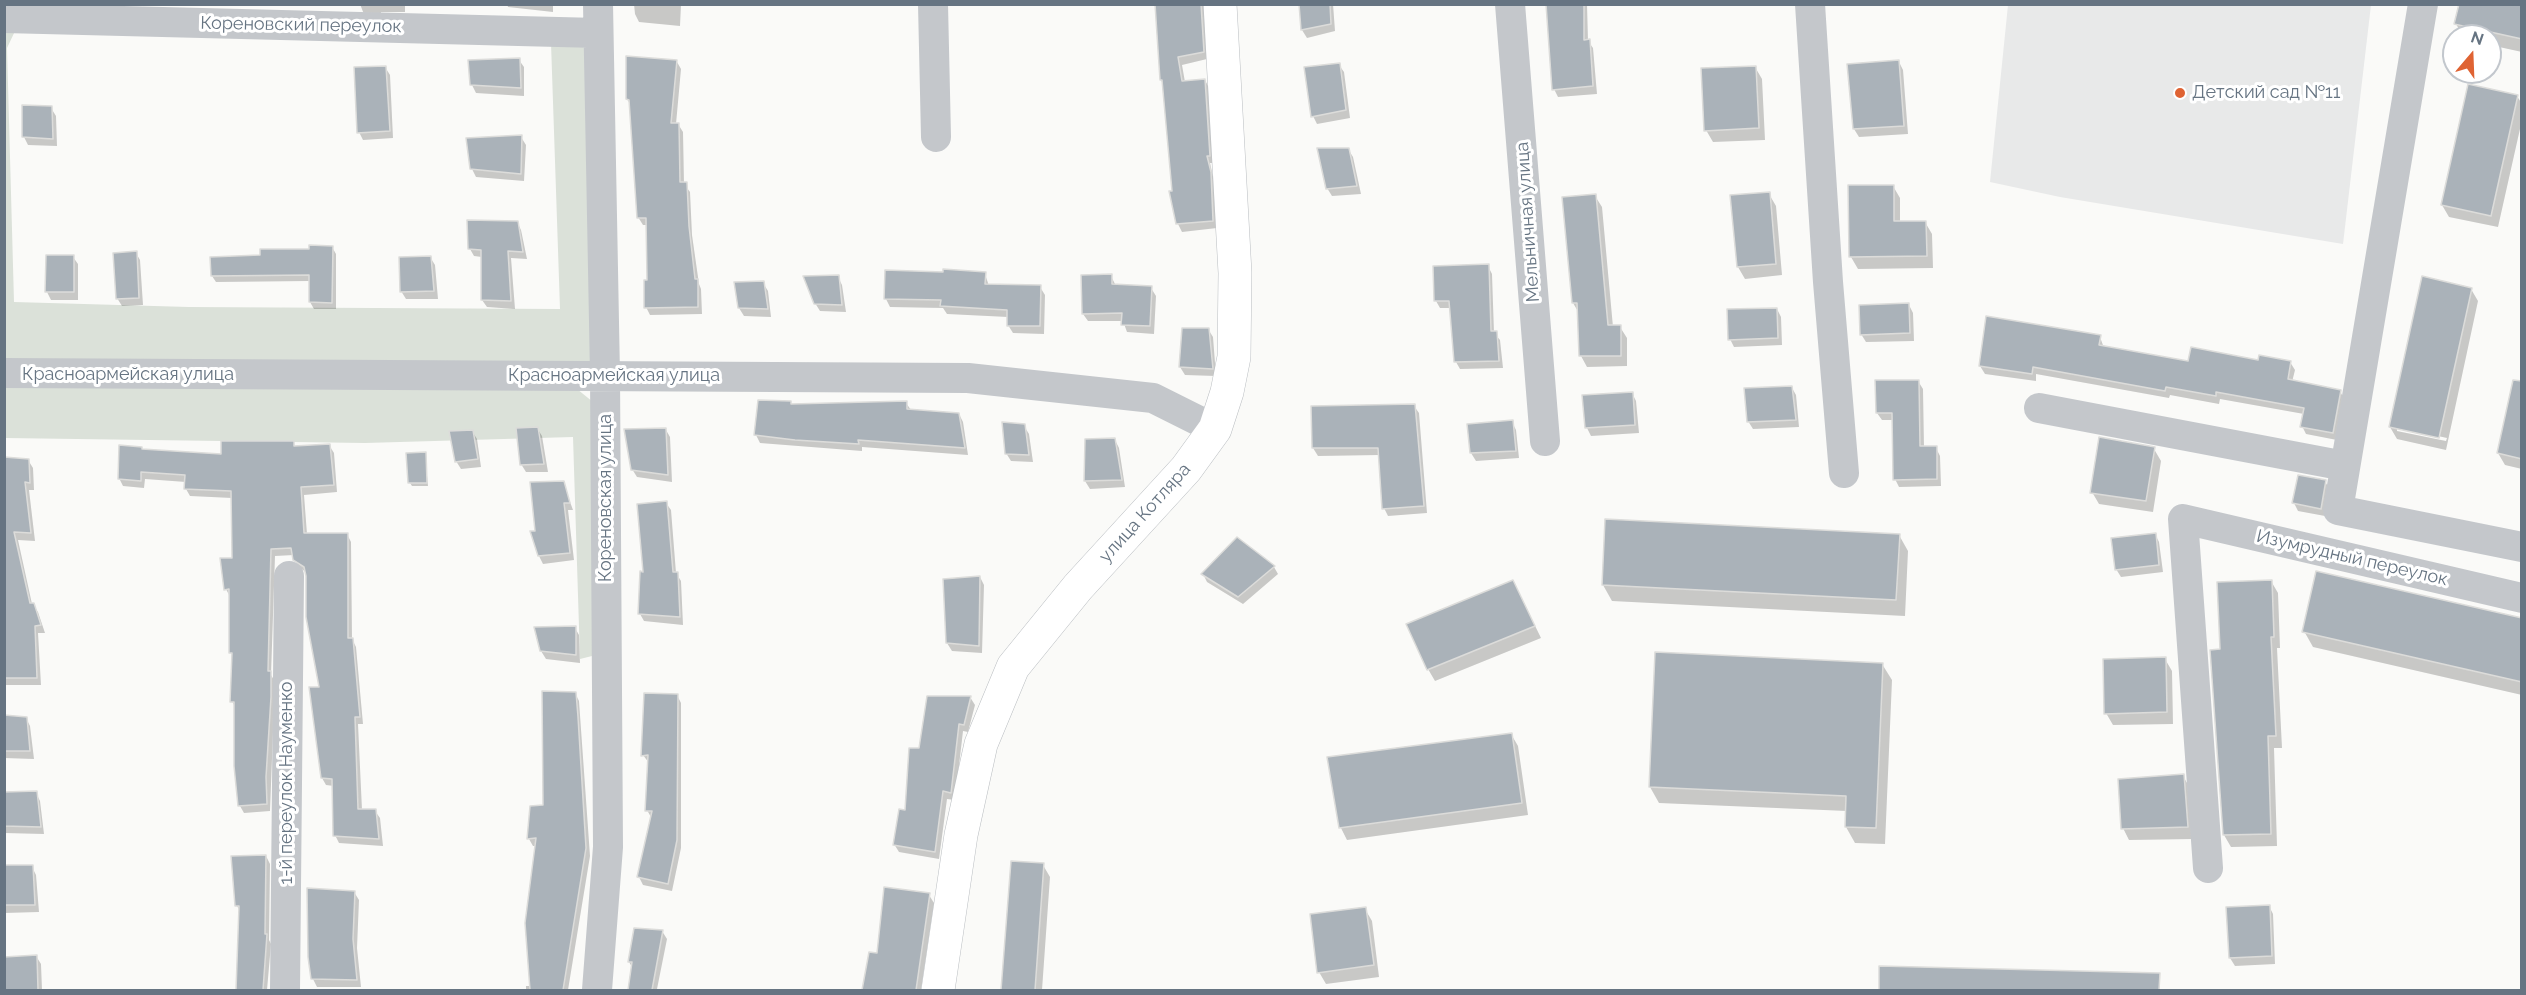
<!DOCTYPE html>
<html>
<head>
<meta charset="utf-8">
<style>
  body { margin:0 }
  #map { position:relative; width:2526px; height:995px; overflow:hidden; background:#fafaf8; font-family:Raleway,sans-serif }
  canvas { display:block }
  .frame { position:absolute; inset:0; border:6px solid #667482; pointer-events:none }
  .north { position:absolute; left:2442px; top:24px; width:60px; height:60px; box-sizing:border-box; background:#fff; border:2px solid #c2c7cd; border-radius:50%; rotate:19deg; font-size:16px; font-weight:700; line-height:24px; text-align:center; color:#667482 }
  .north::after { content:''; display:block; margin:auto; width:21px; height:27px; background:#df6333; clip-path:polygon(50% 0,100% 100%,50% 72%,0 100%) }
</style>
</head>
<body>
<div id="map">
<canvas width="2526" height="995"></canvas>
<div class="frame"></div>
<div class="north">N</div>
</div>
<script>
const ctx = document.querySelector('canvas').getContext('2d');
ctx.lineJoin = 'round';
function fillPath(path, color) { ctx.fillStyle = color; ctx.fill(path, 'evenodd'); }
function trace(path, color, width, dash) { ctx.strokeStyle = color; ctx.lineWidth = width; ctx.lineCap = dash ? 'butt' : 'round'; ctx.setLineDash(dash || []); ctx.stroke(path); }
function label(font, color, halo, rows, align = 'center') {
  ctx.font = font + ' Raleway,sans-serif'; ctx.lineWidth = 6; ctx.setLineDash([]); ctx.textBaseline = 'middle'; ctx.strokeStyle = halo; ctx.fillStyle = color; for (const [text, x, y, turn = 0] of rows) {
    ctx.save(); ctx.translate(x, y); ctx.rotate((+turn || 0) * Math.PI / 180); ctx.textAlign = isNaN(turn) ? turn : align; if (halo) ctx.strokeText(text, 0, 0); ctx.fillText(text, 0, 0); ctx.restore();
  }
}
fillPath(new Path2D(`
  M2008 5H2371L2343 244 2060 197 1990 182Z`), '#e8e9e9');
fillPath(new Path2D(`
  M5 25 16 29 7 48 14 302 189 307 560 309 551 43 582 45 587 52 591 362 5 365Z
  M5 385 577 389 593 402 596 655 580 659 573 437 365 443 5 438Z`), '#dbe1d9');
fillPath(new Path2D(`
  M360 4H405V12H381V18L365 17Z
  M507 4H553V12L508 7Z
  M634 4H681L680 26 639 22 635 14Z
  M1157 4H1207V59L1182 65 1185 82 1205 80 1209 88 1213 163H1210L1214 181 1217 228 1182 232 1178 224 1171 192H1173L1164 86 1161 80Z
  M1301 4H1333L1335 31 1307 38 1302 30Z
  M1418 4H1451L1419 6Z
  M1547 4H1587L1588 41 1593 48 1597 94 1558 97 1554 89Z
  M1848 4H1877L1849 6Z
  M2522 4V52L2490 45V36H2463L2456 24Z
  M519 60 524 67V96L476 93 472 85Z
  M677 62 681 69 676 124H678L683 132 684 184 690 192 692 235 699 284 701 289 702 314 650 315 646 307 648 281 647 225H643L638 217 630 104 627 99Z
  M1899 62 1903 70 1908 134 1859 137 1854 129 1848 65Z
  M1339 65 1344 72 1350 118 1317 124 1313 116Z
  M385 67 390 75 393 138 363 140 359 132Z
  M1755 67 1762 79 1765 140 1713 142 1706 130Z
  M2517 96 2522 104V120L2498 227 2449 217 2442 205Z
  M51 108 56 116 57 146 28 145 24 137Z
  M521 137 526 145 524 181 476 177 472 169Z
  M1348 149 1353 157 1361 194 1332 196 1327 188Z
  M1893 186 1900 198V223L1925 222 1932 234 1933 268 1858 269 1851 257Z
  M1769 194 1776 206 1782 275 1745 279 1738 267Z
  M1595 196 1602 207 1613 327H1620L1627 338V366L1587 367 1581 356 1579 313 1573 303Z
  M517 222 521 230 527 259 511 258 515 309 487 307 482 300V257L474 256 470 249Z
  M332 247 336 254V309H314L310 302V281L216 282 212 276 262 257Z
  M136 253 140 260 143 305 122 306 117 298Z
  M73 257 78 264V300H51L47 292Z
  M430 257 435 265 438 299H406L401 291Z
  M1488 266 1492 274 1494 333 1500 340 1503 368 1460 369 1456 362 1451 308H1440L1436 301Z
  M944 273 985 274 989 286 1040 287 1045 295 1044 334 1013 333 1008 325V317L947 314 943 308 890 307 886 299Z
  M1111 276 1116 286 1151 288 1156 296 1154 334 1127 332 1123 321H1088L1083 314Z
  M838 277 842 285 846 312 820 311 815 303Z
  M763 283 768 291 771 317 744 316 739 308Z
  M2471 289 2478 301 2446 450 2397 439 2390 427ZM2397 427 2447 438 2446 441 2397 431Z
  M1909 305 1913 313 1914 341 1866 342 1861 334Z
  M1777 309 1781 317 1782 345 1734 347 1730 339Z
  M1208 329 1213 337 1216 376 1185 375 1180 367Z
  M2100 337 2104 348 2189 363 2290 362 2295 370 2292 382 2340 391 2344 399 2337 440 2306 434 2302 426 2304 414 2220 399 2219 404 2170 395 2169 398 2036 374V381L1985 374 1980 366Z
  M1918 381 1923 389 1924 448H1936L1940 456 1941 486 1899 487 1895 479 1894 420H1882L1877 413Z
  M1792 388 1796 395 1799 427 1753 429 1748 421Z
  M1632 393 1636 401 1639 433 1591 436 1587 428Z
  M906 403 911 410 959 414 963 422 968 455 862 447V451L760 443 756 435 791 406Z
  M1414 406 1419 413 1427 513 1388 516 1384 508 1380 455 1318 456 1313 448Z
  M2522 411V469L2505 465 2498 453Z
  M1512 422 1516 430 1519 458 1476 461 1471 453Z
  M1024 426 1029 434 1033 462 1011 461 1006 453Z
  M537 428 542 436 548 472H526L521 464Z
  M666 430 670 437 672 482 637 477 632 469Z
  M472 431 477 439 481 467 461 469 456 461Z
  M1115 440 1119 448 1125 487 1090 489 1085 481Z
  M293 443 296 447 329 445 334 453 337 492 304 495 307 534H347L351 542 352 639 356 647 363 724H358L362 810 375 811 380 818 383 846 339 843 335 835 334 786 326 785 322 778 321 689 307 573 299 567 294 555 275 556 271 675 274 680V706L270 811 244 813 240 806 235 707 232 701 234 658 231 653 230 597 226 589 233 559 232 498 190 496 186 489V482L145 479 144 488 123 486 119 478 142 451 223 456Z
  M2154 449 2161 461 2153 512 2099 504 2092 492Z
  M425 454 428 486H412L410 483Z
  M4 458 28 460 33 468 34 490H29L35 541 18 540 32 604 38 612 45 633H38L41 685H4Z
  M2325 481 2329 489 2325 516 2298 511 2294 503Z
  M563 483 573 510H568L574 560 543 564 539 556 536 532Z
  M666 503 671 510 676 573 681 581 683 625 644 621 640 614 644 573Z
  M2155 534 2159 542 2163 572 2121 577 2116 569Z
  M1899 535 1908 551 1905 616 1612 601 1603 585Z
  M1274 567 1278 574 1243 604 1207 582 1203 574Z
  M980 577 984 585 982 653 952 651 947 643Z
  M2271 581 2278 593 2280 648H2277L2282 748H2274L2277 846 2231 847 2224 835 2222 651Z
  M1519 593 1541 638 1435 681 1428 669Z
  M2522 619V695L2313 647 2304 631Z
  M575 628 579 635 580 663 546 659 541 651Z
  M2165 659 2172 671 2173 724 2113 725 2106 713Z
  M1882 664 1892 680 1885 844 1855 843 1846 827 1847 811 1659 803 1650 787Z
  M575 693 579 701 590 856 568 990H526V986H531L536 846H533L529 839 544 806Z
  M677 695 681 703V848L672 891 643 885 639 877 652 819 647 810 649 763 643 755Z
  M970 697 975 705 968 732 963 731 955 800 947 799 939 859 899 852 894 844 906 811Z
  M4 717 26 718 30 726 34 759 4 758Z
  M1511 734 1518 746 1528 815 1347 840 1341 828 1329 758Z
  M2183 776 2190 788 2194 839 2129 840 2123 828Z
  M36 793 40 801 44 834 4 833V794Z
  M266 856 270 864 269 940 271 944 267 990H238L241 913 237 906 232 857Z
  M1012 862 1043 865 1050 877 1042 990H1003Z
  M4 866 32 867 36 875 39 912 4 913Z
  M354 892 359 900 357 948 361 987H317L313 979Z
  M929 895 934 903 921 990H865L878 955Z
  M2269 906 2273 914 2275 964 2235 966 2230 958Z
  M1365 909 1372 921 1379 977 1326 984 1319 972Z
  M662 931 667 939 657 989 660 990H629L632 967 629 962Z
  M36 956 41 964 42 990H4V958Z
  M1881 967 2149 974 2158 990H1880Z`), '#0003');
const building = new Path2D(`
  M1155 4H1201L1204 52 1178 57 1182 81 1205 79 1210 156H1207L1211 172 1213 221 1176 224 1169 191H1172L1162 80H1160Z
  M1299 4H1330L1331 24 1301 30Z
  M1546 4H1584V40L1590 39 1593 86 1552 90Z
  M2459 4H2522V39L2454 24Z
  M626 56 677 60 671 123H679L680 182H687L689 226 695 279H698V307L644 308V280H647L646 218H637L629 100 626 99Z
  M520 58 521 88 470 85 468 60Z
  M1899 60 1904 126 1853 129 1847 64Z
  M1340 63 1346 110 1311 117 1304 67Z
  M386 66 390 131 357 133 354 67Z
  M1756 66 1759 128 1704 131 1701 68Z
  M2468 84 2518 95 2491 216 2441 205Z
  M22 105 52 106 53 139 22 137Z
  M522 135 521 174 470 169 466 138Z
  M1317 148H1349L1357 186 1326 189Z
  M1848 185H1894V221H1926L1927 256 1849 257Z
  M1770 192 1776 264 1737 267 1730 195Z
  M1596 194 1608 325H1621V356H1579L1577 303H1572L1562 197Z
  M467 220 518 221 523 252 508 251 511 301 481 300V250L468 249Z
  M309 245 333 246 332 303 309 302V275L211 276 210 257 260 255V249H309Z
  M137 251 139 298 116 299 113 253Z
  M46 255H74V292H45Z
  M431 256 434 291 400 292 399 257Z
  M1489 264 1491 331H1497L1499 361 1454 362 1449 301H1434L1433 266Z
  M943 269 986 272 985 284 1041 285 1040 326H1007V310L940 306 941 300 884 299 885 270 943 272Z
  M1112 274V284L1152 286 1150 326 1121 325 1122 313 1082 314 1081 275Z
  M839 275 842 305 814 304 803 276Z
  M2422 276 2472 288 2439 438 2389 427Z
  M764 281 768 309 738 308 734 282Z
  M1909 303 1910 333 1860 335 1859 305Z
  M1777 308 1778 338 1728 340 1727 309Z
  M1986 316 2101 335 2099 345 2188 361 2191 347 2258 360 2259 355 2291 361 2288 379 2341 390 2333 433 2300 427 2304 408 2216 392V396L2166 387 2165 391 2033 367 2032 374 1979 366Z
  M1182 328H1209L1213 369 1179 367Z
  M1875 380H1919L1920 446H1937V479L1893 480 1892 413H1876Z
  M2513 380 2522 381V459L2497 453Z
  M1792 386 1796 420 1747 422 1744 388Z
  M1633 392 1635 425 1585 428 1582 395Z
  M758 400 791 401V404L907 401V409L959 413 965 448 858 440 859 444 795 440 754 435Z
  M1415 404 1424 506 1382 509 1378 448H1312L1311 406Z
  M1513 420 1516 451 1470 453 1467 424Z
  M1002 422 1025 424 1029 455 1005 454Z
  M538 427 544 464 520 465 516 428Z
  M666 428 668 475 631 470 624 429Z
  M473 430 478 459 455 462 449 431Z
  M2099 437 2155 447 2146 501 2090 493Z
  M1115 438 1122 480 1084 481 1085 439Z
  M221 441H294V446L330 444 334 485 301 487 304 533H348V638H353L360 717H355L358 809H376L379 839 333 836 332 779 321 778 309 687H319L306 617V576L304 567 293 560 291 548 271 549 268 671H271V697L266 777 267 804 238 806 234 766V702H230L232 653H229V589L224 590 220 558H232L231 491 184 489 185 475 141 472V481L118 479 119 445 142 447V449L221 454Z
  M426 452 427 483H408L406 453Z
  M4 457 29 459 30 483 25 482 31 533 14 532 30 603H34L41 625 35 626 37 678H4Z
  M2298 475 2326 480 2321 509 2292 503Z
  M564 481 570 503H564L570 553 538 556 530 531H535L530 482Z
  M667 501 673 572H678L680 617 638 614 640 571 643 572 637 504Z
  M1605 519 1900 534 1896 600 1602 585Z
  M2156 533 2159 565 2115 570 2111 538Z
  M1237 537 1275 566 1238 597 1201 574Z
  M2316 571 2522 618V682L2302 632Z
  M980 576 979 646 946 643 943 579Z
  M1513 580 1535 626 1427 670 1406 624Z
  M2272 580 2274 637H2271L2276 736H2268L2271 834 2223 835 2210 650 2220 649 2217 582Z
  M576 626V655L540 651 534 627Z
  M1655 652 1883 663 1876 828 1845 827 1846 796 1649 787Z
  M2166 657 2167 712 2104 714 2103 659Z
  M542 691 576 692 578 717 586 848 563 990H530L525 923 536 838 527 839 530 806 543 805Z
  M644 693 678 694 677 840 668 884 637 877 652 811H645L648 755 641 756Z
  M927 696H971L964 725 959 724 951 793 943 791 935 852 893 845 899 809 905 810 909 748H919Z
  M4 715 27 717 30 751H4Z
  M1512 733 1522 803 1339 828 1327 757Z
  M2184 774 2188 827 2121 829 2118 779Z
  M37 791 41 827 4 826V792Z
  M266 855 265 934H267L263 990H236L239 906H235L231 856Z
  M1011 861 1044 863 1035 990H1001Z
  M4 865H33L35 905H4Z
  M884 887 930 893 916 990H862L869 952 877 953Z
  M307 888 355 891 353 939 357 980 311 979 308 957Z
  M2270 905 2272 956 2229 958 2226 907Z
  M1366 907 1374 965 1317 973 1310 914Z
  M634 928 663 930 652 990H628L632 962H628Z
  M37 955 38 990H4V957Z
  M1879 966 2160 973 2159 990H1879Z`);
fillPath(building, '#aab2b9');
trace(building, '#dcdcda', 1.5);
const primary = new Path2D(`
  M938 990 961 835 981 744 1013 667 1078 587 1186 469 1215 429 1227 392 1234 357 1235 273 1220 4`);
trace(primary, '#b9bdc1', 34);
trace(new Path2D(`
  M933 4 936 137
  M1510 4 1545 441
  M1810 4 1828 282 1844 473
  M2423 4 2338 510 2522 547
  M4 18 598 33
  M4 373 968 378 1153 398 1215 429
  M2039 408 2345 466
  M2208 868 2183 519 2522 598
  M285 990 289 576
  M597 990 608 847 605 375 598 4`), '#c4c7cb', 30);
trace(primary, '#fff', 33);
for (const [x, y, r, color] of [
  [2180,93,6,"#df6333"]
]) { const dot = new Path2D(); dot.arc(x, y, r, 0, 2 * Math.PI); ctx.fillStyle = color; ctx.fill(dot); trace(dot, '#fff', 2); }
label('18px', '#667482', '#fff', [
  ["Кореновский переулок",301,25,1],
  ["Мельничная улица",1528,222,-94],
  ["Красноармейская улица",128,375],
  ["Красноармейская улица",614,376],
  ["Кореновская улица",606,498,-90],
  ["улица Котляра",1145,513,-48],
  ["Изумрудный переулок",2352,558,13],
  ["1-й переулок Науменко",287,783,-90]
]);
label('18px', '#667482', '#fff', [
  ["Детский сад №11",2192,93]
], 'left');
</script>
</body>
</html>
